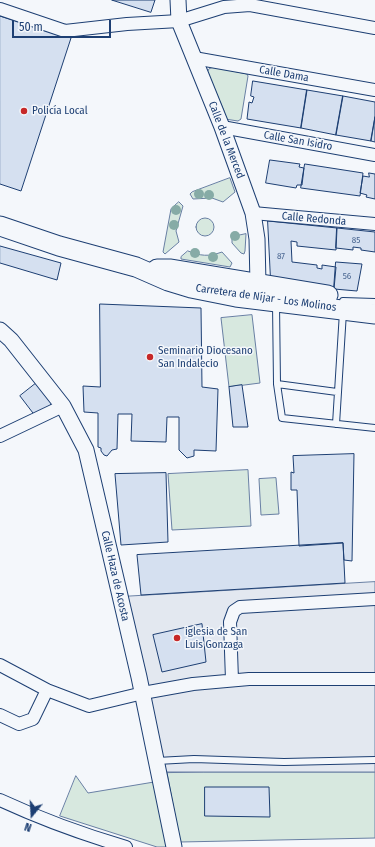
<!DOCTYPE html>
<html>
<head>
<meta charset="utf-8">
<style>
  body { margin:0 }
  #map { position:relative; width:375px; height:847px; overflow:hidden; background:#f4f7fb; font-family:"Fira Sans Condensed",sans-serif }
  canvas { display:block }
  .north { position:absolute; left:12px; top:795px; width:40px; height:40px; -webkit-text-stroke:3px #f4f7fb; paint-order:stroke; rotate:198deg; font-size:11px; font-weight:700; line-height:16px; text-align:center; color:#1d3f73 }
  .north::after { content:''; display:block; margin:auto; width:14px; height:18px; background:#1d3f73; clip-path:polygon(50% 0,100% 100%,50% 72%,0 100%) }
  .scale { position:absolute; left:12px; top:20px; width:99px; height:18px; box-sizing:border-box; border:2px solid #1d3f73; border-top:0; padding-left:5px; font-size:12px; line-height:14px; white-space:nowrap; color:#1d3f73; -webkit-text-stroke:3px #f4f7fb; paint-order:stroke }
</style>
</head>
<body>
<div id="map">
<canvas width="375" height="847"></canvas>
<div class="north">N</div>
<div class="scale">50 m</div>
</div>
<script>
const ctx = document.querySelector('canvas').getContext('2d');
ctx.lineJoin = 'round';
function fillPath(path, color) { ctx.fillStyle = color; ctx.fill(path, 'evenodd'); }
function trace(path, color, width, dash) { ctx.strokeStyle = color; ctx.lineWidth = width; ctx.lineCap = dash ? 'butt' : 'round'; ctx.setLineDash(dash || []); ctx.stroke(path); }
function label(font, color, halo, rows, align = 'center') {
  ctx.font = font + ' "Fira Sans Condensed",sans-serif'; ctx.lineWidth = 3; ctx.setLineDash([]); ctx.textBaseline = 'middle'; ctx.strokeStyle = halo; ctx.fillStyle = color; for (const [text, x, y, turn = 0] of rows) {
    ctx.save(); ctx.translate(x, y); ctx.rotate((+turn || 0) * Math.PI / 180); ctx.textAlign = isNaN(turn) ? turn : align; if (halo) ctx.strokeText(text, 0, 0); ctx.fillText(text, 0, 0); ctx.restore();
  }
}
const green = new Path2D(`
  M214 67 247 74 248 76 241 119 238 121 225 119 220 113 224 111 211 81 206 74 209 69Z
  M230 178 235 192 223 202 212 198 193 199 190 194 192 192Z
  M179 202 183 206 176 231 179 242 165 254 163 252 171 209Z
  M196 227a9 9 0 1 1 18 0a9 9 0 1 1-18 0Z
  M246 234 245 251 244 254 241 253 232 243V237Z
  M188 251C201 256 208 257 222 252L232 263 230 267 181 259V257Z
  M252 315 260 383 229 387 221 318Z
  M248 470 251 526 172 530 168 474Z
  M276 478 279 514 261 515 259 479Z
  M204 772H375V838L180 842 167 773Z
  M76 776 88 793 160 781 174 847H157L60 816Z`);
fillPath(green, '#d7e8df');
trace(green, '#687fa3', 1);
const parking = new Path2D(`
  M375 582V772H158L120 597Z`);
fillPath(parking, '#e3e8f0');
trace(parking, '#687fa3', 1);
const building = new Path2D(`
  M112 0H155L151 12Z
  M0 16 71 38 21 191 0 184Z
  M253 81 307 90 301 128 247 119 249 102 252 103 254 97 251 96Z
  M307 90 343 96 336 135 301 128Z
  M343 96 375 102V117L371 141 336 135Z
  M375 117V142L371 141Z
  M270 160 300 164 299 167 304 168 302 185H297L296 188 266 183Z
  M305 164 363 173 360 196 301 188Z
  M369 173 375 174V199L366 197 367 195 360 193 363 176 369 177Z
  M268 221 337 228 336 250 297 246V242L291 241 292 262 317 265V268L322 269V265L336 267 334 289 271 281Z
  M337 228 375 232V252L361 250V248L353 247V250L336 248Z
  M0 246 61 263 57 280 0 263Z
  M336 262 362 264 357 291 334 289Z
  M100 304 201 308 202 387 218 389 216 451 194 450V456L187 458 179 450V417H167L166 442 131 441 132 414H118L117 449 112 450 107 456 104 455 101 451V448L98 447V413L84 412 83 386 100 387Z
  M39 381 55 401 36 417 20 396Z
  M242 385 248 427H233L229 387Z
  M354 454 352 561 344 560 343 543 299 546 297 490H291V472L294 473 293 456Z
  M166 473 168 542 121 545 115 474Z
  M343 543 345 583 141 595 137 555Z
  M202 624 206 662 162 672 153 635Z
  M205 787H269L270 817 205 816Z`);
fillPath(building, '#d5e0f0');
trace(building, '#1d3f73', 1);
const service = new Path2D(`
  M343 301 375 302
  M276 304 277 384 282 418 375 428
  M277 384 337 392
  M336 424 343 312
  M157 761 194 759 284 762 375 760`);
const minor = new Path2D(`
  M0 9 65 31 127 24 179 21 224 7 250 5 375 28
  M194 58 375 90
  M222 127 375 155
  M253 213 375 224
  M0 436 63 406
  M0 665 47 690 89 706 143 693 193 684 249 679H375
  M232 680 230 622 234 611 240 607 375 599
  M0 715 19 724 33 719 47 690
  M0 800C41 819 82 834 126 847`);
const tertiary = new Path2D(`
  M178 0 179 21 222 127 253 213 257 239 258 284
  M0 330 11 340 63 406 86 450 139 677 174 847`);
const primary = new Path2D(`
  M0 226 59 246 136 267 168 281 191 288 236 297 375 314
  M157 269H171L328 295`);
trace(service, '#1d3f73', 8);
trace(minor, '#1d3f73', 14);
trace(tertiary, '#1d3f73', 17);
trace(primary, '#1d3f73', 21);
trace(service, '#f4f7fb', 6);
trace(minor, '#f4f7fb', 12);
trace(tertiary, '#f4f7fb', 15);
trace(primary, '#f4f7fb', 19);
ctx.fillStyle = '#86aba6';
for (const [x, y] of [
  [199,194],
  [209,195],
  [176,210],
  [174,225],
  [235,236],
  [195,253],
  [213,257]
]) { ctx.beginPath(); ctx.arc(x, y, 5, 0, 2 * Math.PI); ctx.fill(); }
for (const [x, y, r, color] of [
  [24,111,4,"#c62828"],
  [150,357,4,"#c62828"],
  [177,638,4,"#c62828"]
]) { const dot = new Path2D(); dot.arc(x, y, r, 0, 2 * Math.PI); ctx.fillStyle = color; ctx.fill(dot); trace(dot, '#f4f7fb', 1.5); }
label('9px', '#4b6792', null, [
  ["85",356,240],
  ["87",281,256],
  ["56",347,276]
]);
label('11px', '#1d3f73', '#f4f7fb', [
  ["Calle Dama",284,74,10],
  ["Calle de la Merced",226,140,69],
  ["Calle San Isidro",298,141,10],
  ["Calle Redonda",314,219,5],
  ["Carretera de Níjar - Los Molinos",266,298,8],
  ["Calle Haza de Acosta",115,576,77]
]);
label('11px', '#1d3f73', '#f4f7fb', [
  ["Policía Local",32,111],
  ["Seminario Diocesano",158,351],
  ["San Indalecio",158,364],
  ["iglesia de San",185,632],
  ["Luis Gonzaga",185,645]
], 'left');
</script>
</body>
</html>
